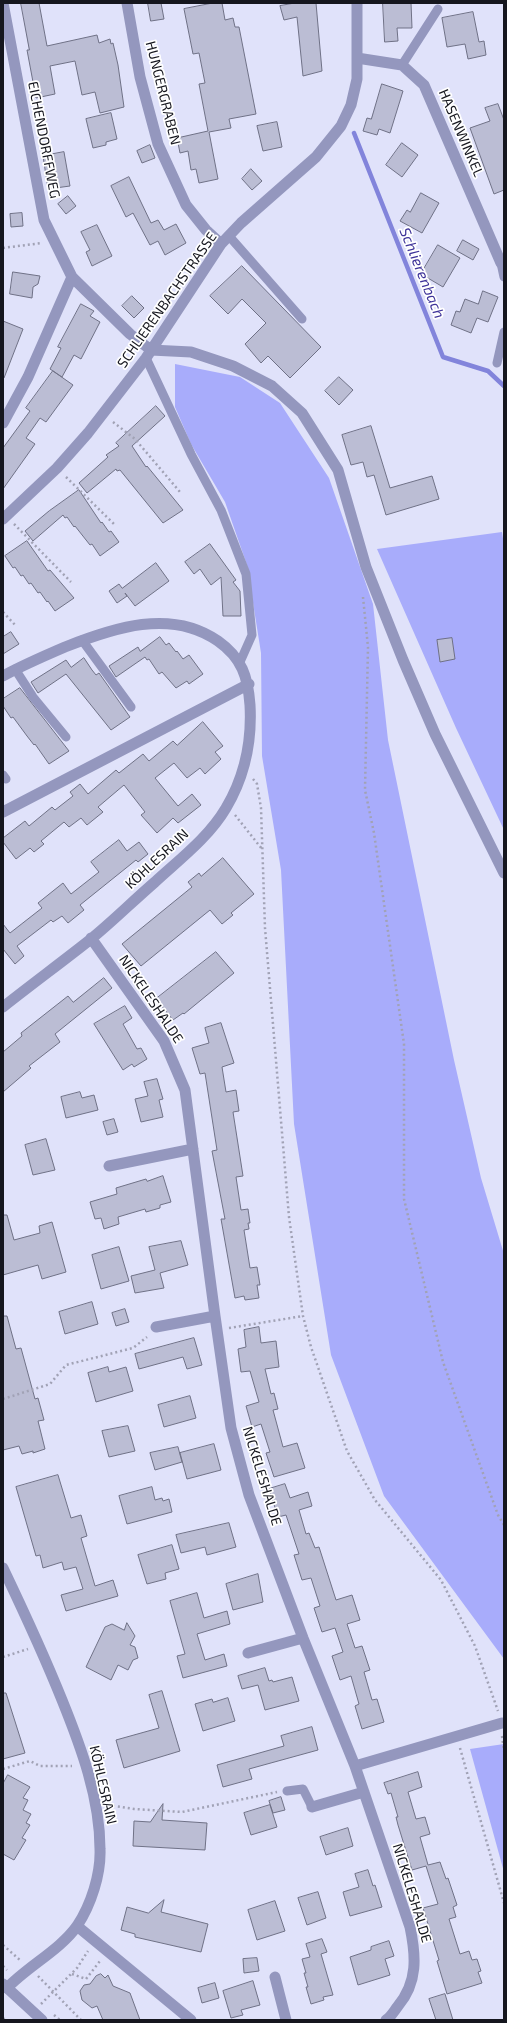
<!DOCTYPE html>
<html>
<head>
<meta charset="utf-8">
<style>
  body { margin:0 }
  #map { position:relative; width:507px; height:2023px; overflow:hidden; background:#e0e2fa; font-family:"Exo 2",sans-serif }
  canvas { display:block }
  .frame { position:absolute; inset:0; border:4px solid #15161e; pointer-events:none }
</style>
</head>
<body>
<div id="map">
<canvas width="507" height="2023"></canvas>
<div class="frame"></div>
</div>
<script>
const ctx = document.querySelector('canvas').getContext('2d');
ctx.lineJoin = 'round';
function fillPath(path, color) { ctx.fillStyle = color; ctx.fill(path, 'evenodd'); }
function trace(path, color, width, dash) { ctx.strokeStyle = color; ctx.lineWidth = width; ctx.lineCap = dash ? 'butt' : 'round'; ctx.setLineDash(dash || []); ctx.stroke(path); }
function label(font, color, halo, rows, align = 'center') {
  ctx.font = font + ' "Exo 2",sans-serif'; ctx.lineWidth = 3.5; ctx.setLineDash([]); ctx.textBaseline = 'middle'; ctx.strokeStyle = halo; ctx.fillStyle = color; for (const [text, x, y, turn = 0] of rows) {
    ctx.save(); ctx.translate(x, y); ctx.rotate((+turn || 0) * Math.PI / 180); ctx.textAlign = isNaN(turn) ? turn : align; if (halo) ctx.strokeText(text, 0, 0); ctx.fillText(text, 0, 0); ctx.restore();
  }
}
fillPath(new Path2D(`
  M175 364 240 377 280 403 329 478 373 604 388 740 454 1060 481 1178 504 1254V1659L384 1496 331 1355 294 1124 281 870 262 756 261 653 247 565 225 502 191 444 175 407Z
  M502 532 504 545V830L456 728 377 549Z
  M504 1744V1872L470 1749Z`), '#a8acfb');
trace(new Path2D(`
  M354 133 443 357 488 371 504 386`), '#8284db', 4.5);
const building = new Path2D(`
  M21 3H39L47 46 97 35 99 43 110 39 111 44 113 43 118 65 124 107 100 113 95 92 82 95 75 61 50 66 55 94 36 98 27 50H29Z
  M148 3H161L164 19 151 21Z
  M213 3H222L225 20 233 18 235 27H239L256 114 229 119 231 128 209 132 218 179 199 183 196 169 191 170 188 151 180 153 177 138 208 131 199 84 205 83 199 53 193 54 184 9Z
  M295 3H316L322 71 303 76 297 17 284 20 280 6Z
  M383 3H411L412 28H397L398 41 385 42Z
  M473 12 479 42 484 41 486 55 468 59 465 44 447 47 442 18Z
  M382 84 403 91 390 133 379 129 377 135 363 131 367 118 371 119Z
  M498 104 504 120V190L494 194 470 128 490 121 485 108Z
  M111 113 117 139 106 142V145L93 148 86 119Z
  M277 122 282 147 263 151 257 126Z
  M402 143 418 155 402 177 386 165Z
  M150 145 155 158 142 163 137 151Z
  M64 152 70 186 48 189 43 156Z
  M251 169 262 181 252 190 242 179Z
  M129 177 151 223 158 220 164 230 176 224 186 243 165 255 158 241 150 245 133 213 126 217 111 186Z
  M421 193 439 203 422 233 400 221 407 210 410 212Z
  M68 196 76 206 66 214 58 204Z
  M22 213 23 226 11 227 10 214Z
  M97 225 112 256 92 266 86 252 90 250 81 232Z
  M463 240 479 249 473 260 457 251Z
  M438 245 460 258 443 287 421 274Z
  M242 266 321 347 290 378 268 356 261 363 245 344 266 323 242 299 228 314 210 296Z
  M13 272 40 276 38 284 33 287 32 298 10 294Z
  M483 291 498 297 488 322 477 318 471 333 451 325 456 311 460 312 465 299 478 304Z
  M132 296 144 308 134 318 122 306Z
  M81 304 94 311 90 316 100 322 81 359 74 355 62 377 50 369 61 348 58 347Z
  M3 321 23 329 4 378H3Z
  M53 371 73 385 46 422 40 418 26 438 35 444 3 489V448L30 411 26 408Z
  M339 377 353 390 339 405 325 391Z
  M156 406 165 416 132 446 146 467 147 466 183 510 163 523 120 470 117 471 116 469 87 493 79 483 108 457 106 455 119 446 116 443Z
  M371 426 390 488 432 476 439 499 386 515 374 475 367 477 363 462 351 465 342 435Z
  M79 490 101 523 102 522 109 532 111 531 119 542 100 556 92 544 90 545 75 526 74 527 67 517 65 518 63 515 33 541 25 531 49 511Z
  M27 541 48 571 50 570 74 598 55 611 48 601 47 602 40 592 38 593 31 583 29 584 23 575 21 576 15 567 13 568 5 556Z
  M210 544 236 580 233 582 240 591 241 616H223L221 577 211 585 200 569 194 574 185 562Z
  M156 563 169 581 135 606 125 593 127 596 117 603 109 591 119 584 122 588Z
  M11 632 19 644 3 654V637Z
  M160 637 166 645 169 643 176 652 177 651 183 659 189 655 203 674 189 684 187 681 176 688 162 672 159 674 149 659 147 660 145 657 116 677 109 666 138 647 140 651Z
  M452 638 455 659 440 662 437 640Z
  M84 658 92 670 96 675 99 673 130 717 111 730 66 674 38 693 31 682 66 660 71 667Z
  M20 688 69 751 49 764 35 744 34 745 27 736 13 717 11 718 3 706V699Z
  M203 722 223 746 215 752 221 759 205 774 200 768 187 778 174 763 155 778 178 806 192 794 201 805 178 823 173 818 157 833 141 815 145 812 124 785 98 807 103 812 87 825 81 818 69 827 64 822 41 841 44 844 34 852 30 848 16 859 3 842V838L25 821 29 826 52 807 55 810 73 796 70 792 80 784 88 794 116 770 119 773 143 754 149 761 173 741 177 745Z
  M119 840 127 851 139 842 148 854 138 862 136 860 80 905 84 910 68 923 62 916 53 922 51 920 17 946 24 956 15 964 3 949V924L10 933 42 908 38 903 63 883 71 894 99 872 91 862Z
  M223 858 254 894 231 913 233 915 222 924 210 910 141 966 122 944 192 887 188 882 199 873 201 876Z
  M216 952 234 973 184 1014 183 1013 173 1020 156 999Z
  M104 978 112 988 55 1034 60 1042 29 1066 31 1068 3 1092V1052L22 1036 21 1033 68 996 73 1002Z
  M125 1006 132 1018 123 1024 137 1049 141 1048 147 1059 134 1067 132 1064 123 1070 94 1024Z
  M221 1023 234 1063 222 1067 226 1092 236 1090 239 1111 233 1112 243 1176 236 1177 241 1210 248 1209 250 1223H248L249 1229 244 1230 250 1268 257 1267 260 1285H257L259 1298 245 1300 244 1296 235 1298 221 1219H225L212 1151 217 1150 205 1073 200 1074 192 1048 209 1043 205 1028Z
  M157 1079 163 1099 159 1100 163 1117 141 1122 135 1099 148 1096 144 1082Z
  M80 1092 82 1098 94 1095 98 1110 66 1118 61 1097Z
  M114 1119 118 1132 107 1135 103 1122Z
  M46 1139 55 1170 33 1175 25 1145Z
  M163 1176 171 1202 160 1205V1208L146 1212 145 1209 118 1217 119 1224 104 1229 101 1218 95 1219 90 1202 117 1194 116 1188 146 1179 147 1181Z
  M3 1215H7L14 1240 40 1233 39 1226 52 1222 66 1272 42 1279 38 1265 3 1275Z
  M181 1241 188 1265 160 1273 164 1288 135 1293 131 1276 155 1270 149 1247Z
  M119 1247 129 1281 101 1289 92 1255Z
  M92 1302 98 1324 65 1334 59 1312Z
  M125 1309 129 1322 116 1326 112 1313Z
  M3 1316H7L16 1349 21 1348 35 1399 38 1398 44 1420 38 1421 45 1449 33 1453V1451L22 1454 19 1446 3 1450Z
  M259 1327 261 1343 276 1341 279 1367 265 1369 271 1394 274 1393 278 1409 273 1410 283 1447 297 1443 305 1468 274 1477 266 1453 270 1452 261 1424 252 1427 246 1406 259 1402 250 1371 241 1372 238 1349 246 1347 244 1330Z
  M194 1338 202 1365 187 1369 183 1357 139 1369 135 1354Z
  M108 1367 109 1372 126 1367 133 1391 96 1402 88 1373Z
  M190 1396 196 1418 164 1427 158 1405Z
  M128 1426 135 1451 109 1457 102 1431Z
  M214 1444 221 1470 187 1479 180 1453Z
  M178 1447 182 1462 155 1470 150 1453Z
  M58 1475 71 1518 81 1515 87 1536 81 1538 95 1586 113 1580 118 1596 66 1611 61 1595 83 1589 76 1567 64 1570 62 1562 43 1568 40 1555 36 1556 16 1487Z
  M285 1484 290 1498 308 1492 312 1506 299 1510 306 1534 309 1533 315 1548 319 1547 336 1600 352 1595 360 1620 347 1624 355 1648 362 1646 370 1670 364 1672 372 1700 377 1699 384 1722 362 1729 355 1706 359 1704 351 1676 340 1680 332 1656 343 1652 335 1628 322 1632 314 1608 320 1606 311 1578 302 1580 294 1555 299 1554 286 1515 278 1517 269 1489Z
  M152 1487 155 1500 162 1498 163 1501 169 1499 172 1512 127 1524 119 1496Z
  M229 1523 236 1547 207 1555 205 1547 181 1553 176 1535Z
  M172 1545 179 1569 165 1573 166 1579 147 1584 138 1555Z
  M258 1574 263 1602 233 1610 226 1584Z
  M197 1593 204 1618 227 1611 230 1624 197 1634 205 1660 224 1654 227 1666 183 1678 177 1656 185 1654 170 1601Z
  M127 1623 135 1636 130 1645 135 1647 138 1658 133 1660 128 1670 118 1665 111 1680 86 1667 105 1627 112 1624 124 1630Z
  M265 1668 269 1681 272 1680 273 1682 292 1677 299 1701 265 1710 258 1685 242 1689 238 1676Z
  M162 1691 180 1751 124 1768 116 1740 159 1728 149 1695Z
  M3 1693H6L25 1753 3 1759Z
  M228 1698 235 1721 203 1731 195 1704 212 1699 213 1702Z
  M312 1727 318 1750 249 1769 252 1779 223 1787 217 1765 284 1746 281 1736Z
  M418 1772 422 1787 408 1792 416 1819 425 1817 430 1834 420 1837 428 1865 440 1862 446 1879 448 1878 457 1905 453 1907 456 1917 449 1919 460 1954 469 1951 472 1960 477 1959 481 1971 478 1972 482 1983 447 1994 437 1961 439 1960 423 1908 438 1904 426 1866 412 1870 398 1825 396 1817H398L391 1793 388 1794 384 1783Z
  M8 1775 30 1787 23 1798 28 1800 23 1810 31 1814 26 1823 30 1825 22 1838 26 1840 14 1860 3 1854V1784Z
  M281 1797 285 1810 273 1813 269 1801Z
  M163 1804 162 1820 207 1823 205 1850 133 1846 134 1821 150 1822Z
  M270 1805 277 1827 251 1835 244 1813Z
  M348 1828 353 1846 326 1855 320 1837Z
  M368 1870 373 1886 375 1885 382 1907 350 1916 343 1892 359 1887 355 1874Z
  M318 1892 326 1918 307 1925 298 1898Z
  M164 1900 161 1912 208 1924 201 1952 135 1937V1934L121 1930 127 1907 148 1913Z
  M275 1901 285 1931 257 1940 248 1910Z
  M322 1939 327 1952 321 1954 333 1995 323 1997 324 2000 311 2004 306 1987H308L304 1973H306L302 1959 310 1957 306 1944Z
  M389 1941 394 1956 385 1959 390 1975 358 1985 350 1957 371 1950V1947Z
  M257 1958 259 1971 244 1973 243 1959Z
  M101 1974 105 1978 108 1975 113 1986 130 1993 140 2020H103L97 2006 92 2008 82 2000 80 1991 84 1985 90 1984 96 1976Z
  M253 1981 260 2005 241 2010 243 2015 231 2018 223 1991Z
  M215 1983 219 1998 202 2003 198 1988Z
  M445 1994 453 2020H436L429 1999Z`);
fillPath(building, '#bbbdd4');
trace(building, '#6f7186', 1);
trace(new Path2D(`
  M3 248 42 243
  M113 422 135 439 180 492
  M66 477 116 526
  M14 524 71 582
  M363 597 368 647 365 790 374 833 404 1044V1199L443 1362 498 1515 504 1525
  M3 612 16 626
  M253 779 257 784 261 808 265 928 289 1217 303 1316 311 1347 347 1451 375 1500 441 1580 475 1646 498 1711
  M235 815 262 849
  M229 1328 303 1316
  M3 1399 50 1384 66 1365 133 1348 147 1337
  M3 1657 28 1649
  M502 1736 504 1751
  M460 1748 504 1903
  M3 1769 30 1761 40 1766H72
  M108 1805 134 1809 182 1812 277 1792
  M3 1945 21 1961
  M3 1966 7 1970
  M72 1974 86 1979 100 1961
  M38 1976 81 2020
  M41 2004 77 1968 88 1951
  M54 2015 60 2020
  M3 2018 5 2020`), '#a1a2b5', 2.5, [2, 3]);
trace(new Path2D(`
  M402 65 438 9
  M229 236 302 319
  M501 263 504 277
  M146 358 191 454 221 510 246 574 252 635 240 662
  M497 363 504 332
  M82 640 131 707
  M15 669 33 697 66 737
  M3 775 6 779
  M287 1791 303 1789 312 1807`), '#9497be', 9);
trace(new Path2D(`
  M3 3 44 220 72 277 130 334 151 350 191 352 233 366 272 386 302 413 338 470 366 567 403 660 435 734 504 873
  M127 3 140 77 158 144 186 205 206 230 221 244
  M357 58 402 65 424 85 501 263
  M3 423 28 377 72 277
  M3 519 57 468 88 433 146 358 221 244 241 223 316 157 341 126 351 105 357 79V3
  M3 676C23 665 44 656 65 647 113 628 171 608 218 641 242 658 248 677 250 705 252 741 245 776 226 808 209 837 180 859 155 882 133 901 113 921 91 939 62 962 32 984 3 1007
  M3 812 249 684
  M91 938 164 1041 185 1090 215 1316 231 1428 249 1495 303 1638 355 1766 410 1927C416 1956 418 1982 398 2006 394 2011 391 2017 386 2020
  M109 1166 193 1149
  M156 1327 215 1316
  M3 1568C24 1612 44 1655 62 1700 81 1747 100 1798 100 1849 101 1874 91 1905 77 1926 60 1950 28 1966 7 1988
  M248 1653 303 1638
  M355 1766 502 1723
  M312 1807 364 1792
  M77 1926 191 2020
  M275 1977 286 2020`), '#9497be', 11);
trace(new Path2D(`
  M3 1984 42 2020`), '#9497be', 11);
label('14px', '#15161e', '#fff', [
  ["HUNGERGRABEN",163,93,76],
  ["HASENWINKEL",461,133,67],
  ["EICHENDORFFWEG",44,140,79],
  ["SCHLIERENBACHSTRASSE",167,300,-55],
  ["KÖHLESRAIN",157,859,-43],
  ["NICKELESHALDE",151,999,56],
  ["NICKELESHALDE",262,1476,73],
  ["KÖHLESRAIN",103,1785,77],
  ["NICKELESHALDE",412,1893,73]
]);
label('italic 15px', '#3e3399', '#fff', [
  ["Schlierenbach",422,273,68]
]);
</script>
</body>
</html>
